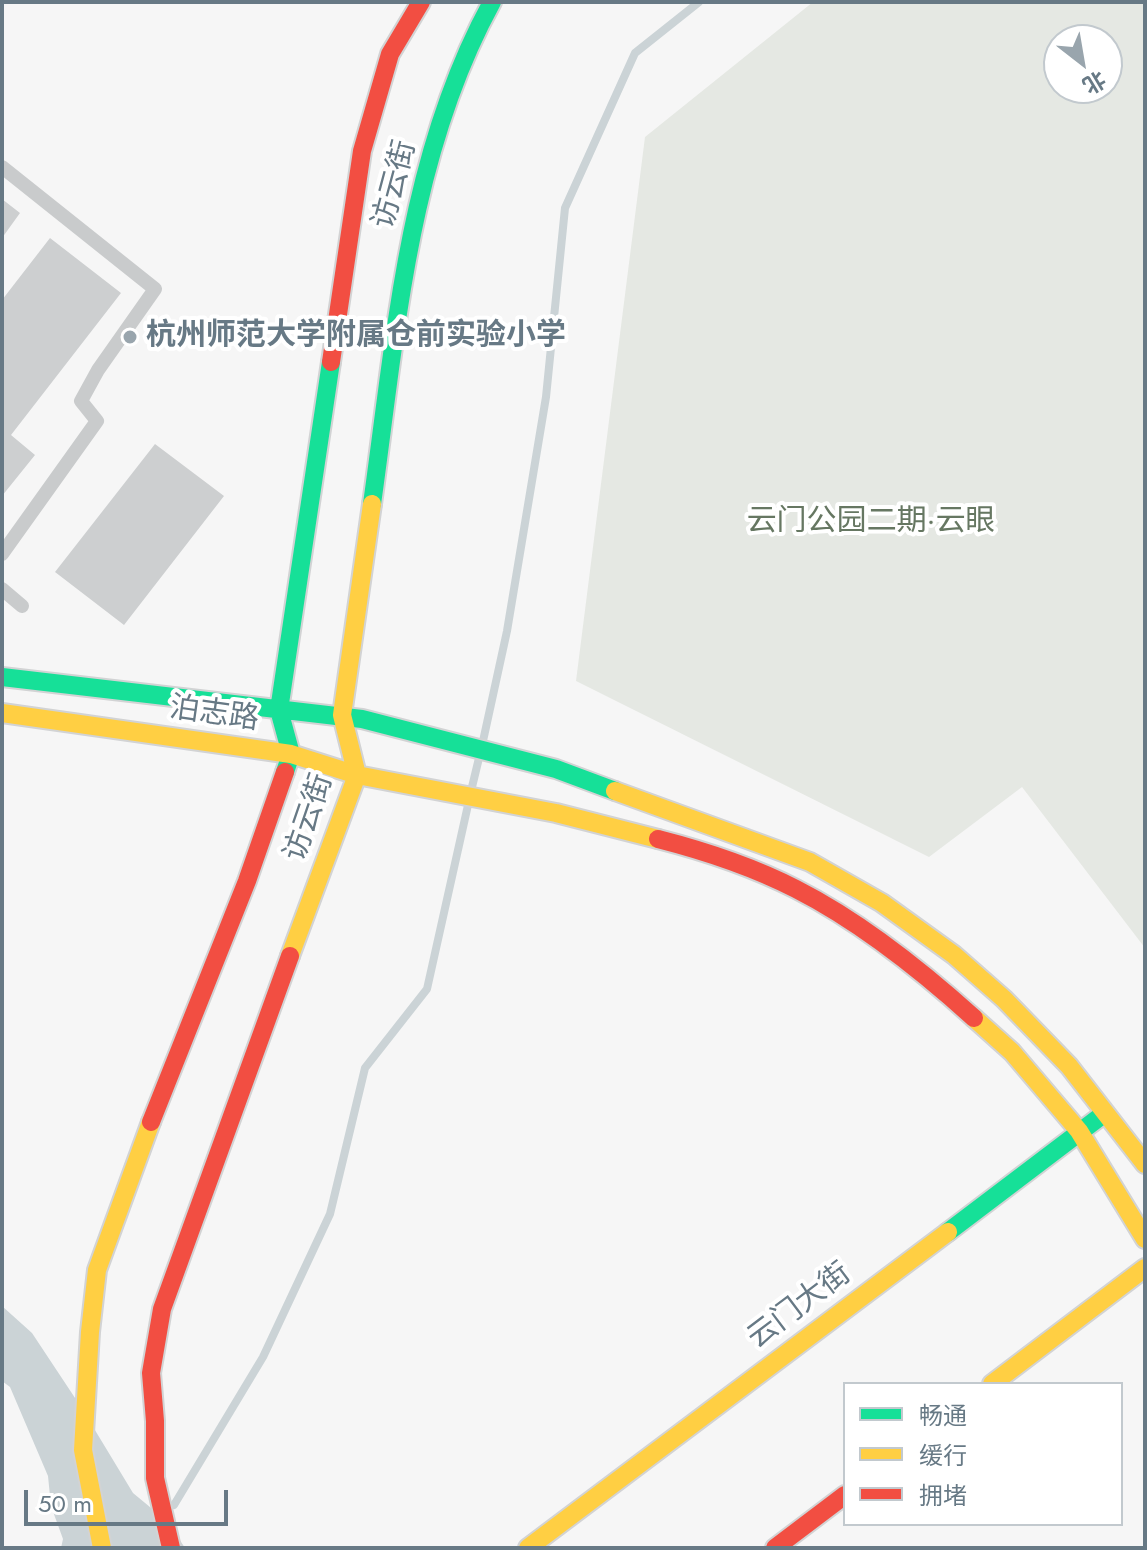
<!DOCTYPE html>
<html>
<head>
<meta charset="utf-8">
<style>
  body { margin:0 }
  #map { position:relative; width:1147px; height:1550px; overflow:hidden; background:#f6f6f6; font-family:Jost,"Noto Sans SC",sans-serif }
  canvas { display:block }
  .frame { position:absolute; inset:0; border:4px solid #677985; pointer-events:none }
  .legend { position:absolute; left:843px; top:1382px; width:280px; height:144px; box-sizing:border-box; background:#fff; border:2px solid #c2c9ce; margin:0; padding:10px 14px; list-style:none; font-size:24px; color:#677985 }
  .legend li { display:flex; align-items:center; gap:16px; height:40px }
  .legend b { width:40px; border:2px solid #c2c9ce }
  .north { position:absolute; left:1043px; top:24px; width:80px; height:80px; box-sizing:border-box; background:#fff; border:2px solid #c2c9ce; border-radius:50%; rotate:149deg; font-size:22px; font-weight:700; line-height:32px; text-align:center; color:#677985 }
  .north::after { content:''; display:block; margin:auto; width:28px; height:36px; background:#99a5ad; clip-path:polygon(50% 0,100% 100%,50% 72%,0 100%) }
  .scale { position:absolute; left:24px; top:1490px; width:204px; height:36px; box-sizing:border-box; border:4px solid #677985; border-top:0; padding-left:10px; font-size:24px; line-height:28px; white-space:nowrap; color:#677985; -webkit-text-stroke:6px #fff; paint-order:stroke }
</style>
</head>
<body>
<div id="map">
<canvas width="1147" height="1550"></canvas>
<div class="frame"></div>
<ul class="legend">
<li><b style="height:10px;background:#16e098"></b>畅通</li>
<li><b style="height:10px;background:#ffcf43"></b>缓行</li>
<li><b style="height:10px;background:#f24e42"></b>拥堵</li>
</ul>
<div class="north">北</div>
<div class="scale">50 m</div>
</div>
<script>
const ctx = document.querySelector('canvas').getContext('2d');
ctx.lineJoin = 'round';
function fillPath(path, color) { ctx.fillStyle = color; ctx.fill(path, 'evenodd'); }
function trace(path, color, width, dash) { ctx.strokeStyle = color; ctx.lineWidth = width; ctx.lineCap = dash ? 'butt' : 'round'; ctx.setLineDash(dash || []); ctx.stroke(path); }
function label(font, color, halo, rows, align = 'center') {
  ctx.font = font + ' Jost,"Noto Sans SC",sans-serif'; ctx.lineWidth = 8; ctx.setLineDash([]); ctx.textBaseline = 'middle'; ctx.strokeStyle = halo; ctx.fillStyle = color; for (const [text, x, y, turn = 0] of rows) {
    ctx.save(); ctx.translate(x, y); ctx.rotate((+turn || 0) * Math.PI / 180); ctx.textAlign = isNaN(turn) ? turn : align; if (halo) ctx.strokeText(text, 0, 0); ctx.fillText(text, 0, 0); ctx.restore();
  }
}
fillPath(new Path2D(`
  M813 2H1145V948L1022 787 929 857 576 681 645 137ZM1059 40H1107V88H1059Z`), '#e5e8e3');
fillPath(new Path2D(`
  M2 1306 32 1333 81 1407 133 1493 168 1522 185 1548H61L63 1539 51 1506 48 1476 10 1387 2 1381Z`), '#cbd3d6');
trace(new Path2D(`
  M483 741 507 631 546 397 565 208 635 53 699 2
  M472 787 479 758
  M174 1505 263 1357 330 1214 365 1068 427 989 468 805`), '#cbd3d6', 8);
fillPath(new Path2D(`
  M2 199 20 213 2 238Z
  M50 238 121 293 11 435 35 455 2 496V300Z
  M155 444 224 496 124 625 55 572Z`), '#cdcfd0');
const fast = new Path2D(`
  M372 504C396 334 408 155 492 2
  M2 677 362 719 556 769 615 791
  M285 772 291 754 279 710 331 362
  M948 1232 1101 1116`);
const slow = new Path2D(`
  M2 713 291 754 357 775 556 813 658 839
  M615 791 810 862 882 903 954 955 1004 999 1069 1066 1145 1164
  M290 956 357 775 342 715 372 504
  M974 1018 1012 1052 1079 1131 1145 1239
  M992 1384 1145 1268
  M102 1548 83 1450 90 1332 97 1270 151 1122
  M528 1548 948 1232`);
const jam = new Path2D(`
  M331 362 362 151 390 54 421 2
  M658 839C705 851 753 867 796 889 859 921 922 971 974 1018
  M151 1122 247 881 285 772
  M171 1548 155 1478V1421L151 1373 162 1309 290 956
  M775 1548 845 1495`);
trace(fast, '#d2d3d4', 22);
trace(slow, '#d2d3d4', 22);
trace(jam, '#d2d3d4', 22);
trace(new Path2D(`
  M2 167 155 289 98 370 81 401 97 421 2 554
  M2 589 22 606`), '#c9cbcc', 14);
trace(fast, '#16e098', 18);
trace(slow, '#ffcf43', 18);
trace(jam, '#f24e42', 18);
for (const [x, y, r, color] of [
  [130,337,8,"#99a5ad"]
]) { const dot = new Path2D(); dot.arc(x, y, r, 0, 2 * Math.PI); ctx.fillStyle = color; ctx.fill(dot); trace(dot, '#fff', 3); }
label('30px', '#677985', '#fff', [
  ["访云街",396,185,-75],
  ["泊志路",214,715,8],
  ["访云街",310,818,-71],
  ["云门大街",800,1307,-37]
]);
label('bold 30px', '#677985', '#fff', [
  ["杭州师范大学附属仓前实验小学",146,337]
], 'left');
label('30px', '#667762', '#fff', [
  ["云门公园二期·云眼",871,523]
]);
</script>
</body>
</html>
